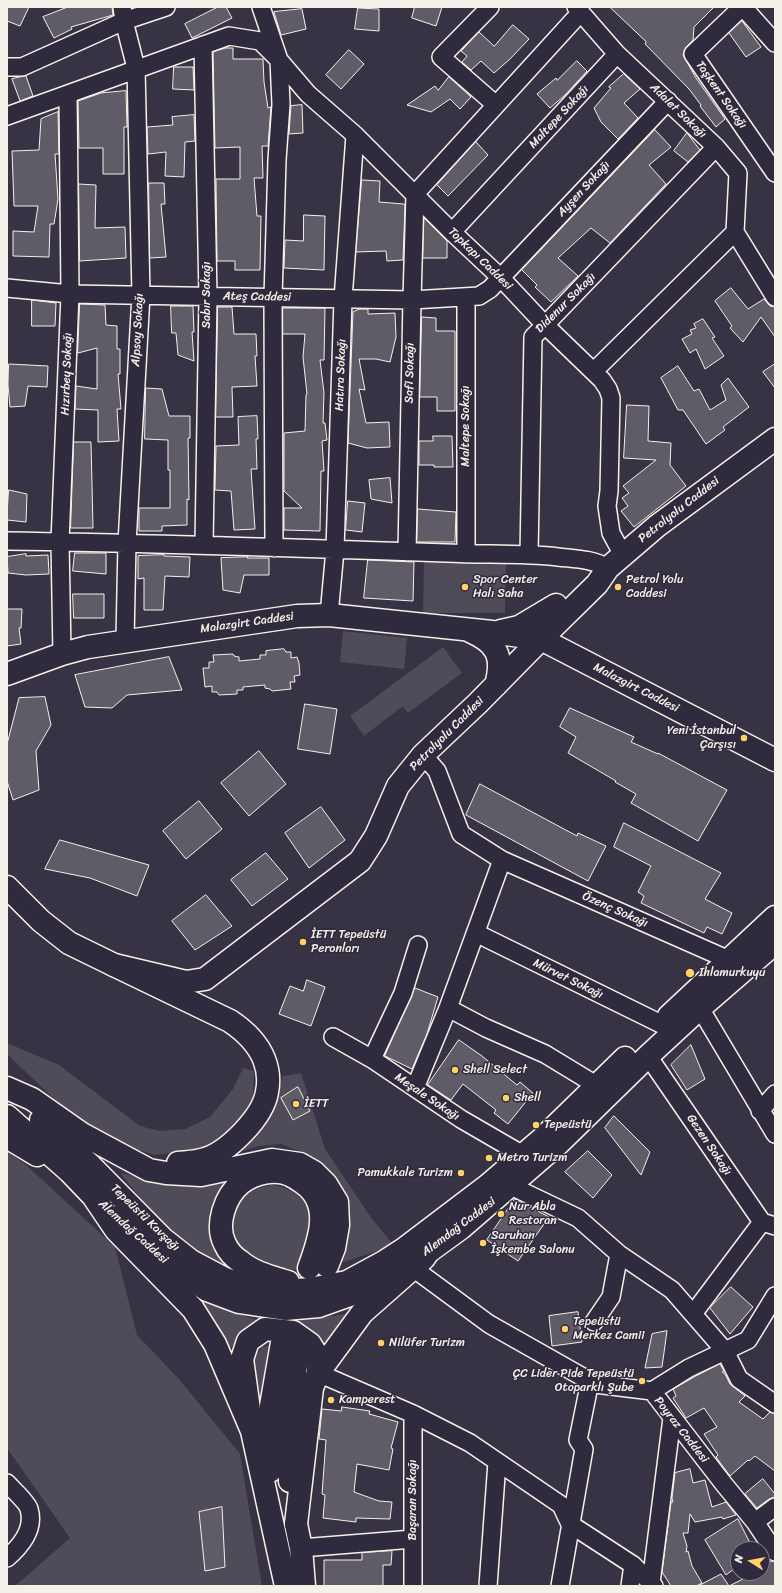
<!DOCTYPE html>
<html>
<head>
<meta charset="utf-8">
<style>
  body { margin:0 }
  #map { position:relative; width:782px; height:1593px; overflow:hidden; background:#373244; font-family:Sriracha,sans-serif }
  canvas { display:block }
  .frame { position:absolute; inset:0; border:8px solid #f4f1e8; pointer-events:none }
  .north { position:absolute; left:730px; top:1541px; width:40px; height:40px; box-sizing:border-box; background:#2f2a3d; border:1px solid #7e7a81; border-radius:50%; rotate:281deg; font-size:11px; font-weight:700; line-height:16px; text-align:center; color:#f4f1e8 }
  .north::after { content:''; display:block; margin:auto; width:14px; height:18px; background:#ffd166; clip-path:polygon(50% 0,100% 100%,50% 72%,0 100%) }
</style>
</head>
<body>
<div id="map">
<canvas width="782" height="1593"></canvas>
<div class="frame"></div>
<div class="north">N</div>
</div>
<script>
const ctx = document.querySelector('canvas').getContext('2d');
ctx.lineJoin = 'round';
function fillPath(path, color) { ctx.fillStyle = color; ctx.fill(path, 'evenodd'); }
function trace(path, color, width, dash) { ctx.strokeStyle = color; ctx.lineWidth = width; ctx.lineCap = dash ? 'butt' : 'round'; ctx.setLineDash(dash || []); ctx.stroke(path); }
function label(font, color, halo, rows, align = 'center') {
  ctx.font = font + ' Sriracha,sans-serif'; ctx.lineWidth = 3; ctx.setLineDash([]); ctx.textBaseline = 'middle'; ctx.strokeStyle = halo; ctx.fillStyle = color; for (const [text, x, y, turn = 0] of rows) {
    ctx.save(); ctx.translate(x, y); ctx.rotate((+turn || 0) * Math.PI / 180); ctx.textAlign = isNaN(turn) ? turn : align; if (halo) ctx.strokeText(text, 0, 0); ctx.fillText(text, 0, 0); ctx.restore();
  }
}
fillPath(new Path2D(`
  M424 561 506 562 505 613H423Z
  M343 631 407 638 404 669 340 662Z
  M443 647 462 673 408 713 403 706 364 736 350 716Z
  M7 1043 59 1065 140 1126 160 1131 185 1129 210 1117 233 1089 243 1068 254 1071 253 1097 240 1120 222 1138 195 1150 155 1155 112 1142 73 1117 7 1054Z
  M301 1073 325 1149 372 1219 392 1243 380 1250 335 1265 344 1199 333 1175 308 1155 281 1144 259 1146 237 1152 255 1137 274 1107 283 1076Z
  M7 1152 25 1164 115 1247 137 1335 179 1379 240 1454 262 1586H15L70 1538 7 1448Z
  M120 1173 178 1184 225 1181C218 1199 206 1233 216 1252 219 1258 225 1264 229 1270L196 1256 168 1232Z
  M274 1185C298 1190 315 1205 312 1232 310 1245 303 1258 298 1270 278 1268 256 1268 241 1253 237 1250 236 1243 234 1239 222 1208 244 1188 274 1185Z
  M199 1301 260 1321 229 1349Z
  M346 1314 324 1345 295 1321Z
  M270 1345 260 1456 250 1363 262 1347Z`), '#504b59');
const building = new Path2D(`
  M7 7H29L20 26 7 21Z
  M68 7H112L113 15 71 27 72 29 54 38 43 17Z
  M218 7H226L232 18 192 38 185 24Z
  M415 7H442L436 26 412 18Z
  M610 7H714L694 27 693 40 686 47 683 55 696 78 725 119 716 127 700 106 701 105 689 89 645 44 646 42Z
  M358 8 379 9V31L355 29Z
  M302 9 306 29 281 35 274 12Z
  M742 21 761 47 746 57 729 33Z
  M513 25 529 39 510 59 494 73 481 61 471 70 462 62 467 56 461 51 479 32 494 46Z
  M226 48H233V59H263L264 82 268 108 271 107 268 146H262L263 178H254L257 216H261L260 270H235V261H217L216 179H240V147L215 148 213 52Z
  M349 50 364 64 341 89 326 75Z
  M577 61 587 71 565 95 550 108 537 94 556 78 557 80Z
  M174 67H193L194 90 173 89Z
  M624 74 640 89 624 103 638 118 618 139 601 122 594 108 611 88 609 87Z
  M26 76 33 96 20 101 12 79Z
  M449 77 471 97 460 109 450 99 431 112 407 105 435 86 438 90Z
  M126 91 127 127H124V174H103V148H79L78 101 101 93Z
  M302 105 303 133 289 134 291 106Z
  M58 112 59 154H55L58 199 54 224H50L49 257 13 256V231L34 232 38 206H14L12 151 39 150 41 119Z
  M194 115 195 141 185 142 184 177 165 176 166 152 148 154 147 127 173 125 172 117Z
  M655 130 671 147 649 165 666 184 610 243 591 228 558 258 578 276 551 302 535 287 537 285 522 270Z
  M687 133 700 150 688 162 674 151Z
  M476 142 488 155 448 196 437 185Z
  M362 180 380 181 379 202 404 204 405 206 403 260 387 261 386 251 356 252Z
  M149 183H164L165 204H161L166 257 150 258Z
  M79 184 96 185 95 228 125 227 126 258 80 261Z
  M304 215 325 216 324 270 284 268 285 240 303 241Z
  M424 218 447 241V258H423Z
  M731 288 748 309 764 299 770 306 775 307V337L761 317 743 342 730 328 732 326 715 301Z
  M32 300 56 303 55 326H32Z
  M80 304 105 305 106 325 117 326V349H120V374H118L121 409H117L119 441 98 442V410L75 409 76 386 97 389V348L78 353Z
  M171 306H193L194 332H192L194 361 178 355 176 333H172Z
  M218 307H232L234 334H256L257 356H255L257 386 232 387 233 417H216Z
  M283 308H325L324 360H320L324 393 323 423H325L327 440 322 441 324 471H321L320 531 284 530V508H302L284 491V433L305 431 306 395 307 394 303 357 305 334H283Z
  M360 309H368V314L395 313 396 337 390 362 376 359H359L365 390 359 389 366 423 389 422 390 447 367 448 348 443 353 312Z
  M422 317 436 318V331H455V411H437V397H420Z
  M703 319 715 337 712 338 724 356 705 369 696 349 690 353 682 339 692 334 690 330 696 328 694 324Z
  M9 364 48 366 47 387 28 386 25 406 10 407 8 385Z
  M775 364V388L763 372Z
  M678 366 694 391 699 389 710 410 726 400 721 385 728 378 749 407 723 427 725 430 706 444 683 410H678L661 378Z
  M146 388 162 389 169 416H190V438H188L189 500 187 499V525L162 526V531H139V508H170V470H168V440L145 439Z
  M627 405 649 406 648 441 671 443 670 465 686 486 634 527 621 511 628 506 622 498 629 493 623 486 656 460 624 458Z
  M257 416 258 439H256L257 469H251L255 529 234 530 231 491 215 490 216 446 239 445 238 417Z
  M433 436H452L453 467H434V465H419V441H433Z
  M74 442H91L93 528H71Z
  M390 478 392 503 371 499 369 480Z
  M9 490 27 494 26 522 7 520Z
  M348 501 365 503 362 532 346 530Z
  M418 509 456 512 455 542H417Z
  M75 553H106V574L73 571Z
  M26 554V556L48 555 49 574 26 575 8 573 7 557Z
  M164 555V556L190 557 189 577 165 576 163 610H144V578L138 579V556Z
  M248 557 247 558H269V575H244L240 593 223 590 221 558Z
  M368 560 414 562 413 601 364 598Z
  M73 594H104V618H74Z
  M7 609H22L21 628H19L21 644 7 646Z
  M284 649 286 652H291V658L297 657 299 663 300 675 294 676 295 682H290L291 689 272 691 270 689 265 688V685L243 687V690H237V694L219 695 217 692H212V686L205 687 203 668H209V662H214L213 655 233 654 234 656 239 657V661L260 659V655H266V651Z
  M169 657 182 690 127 695 112 708 85 707 75 675Z
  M45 697 51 725 36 751 39 790 13 800 7 781V744L19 698Z
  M305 704 337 709 330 754 298 749Z
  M570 708 634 737 631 742 658 754V753L727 790 698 841 631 803 636 794 615 782 616 781 568 753 576 737 560 727Z
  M259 751 286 784 249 816 221 783Z
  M480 784 577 836 578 833 606 846 588 881 466 815Z
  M199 801 222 829 186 859 163 831Z
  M321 807 345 840 309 868 285 833Z
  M624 823 721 873 705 899 732 913 722 934 707 927 704 933 641 903 644 896 638 892 651 866 614 847Z
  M60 840 149 865 137 896 90 878 45 869Z
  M266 853 288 879 252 906 231 880Z
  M206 895 232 926 195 950 172 921Z
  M307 980 325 987 311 1026 279 1014 290 986 303 991Z
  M415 988 438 997 427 1034 412 1069 385 1056Z
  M459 1040 482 1056 517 1085 520 1082 533 1093 508 1124 494 1113 496 1110 463 1084 451 1100 428 1085Z
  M691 1045 705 1079 687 1090 671 1065Z
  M298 1087 310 1111 293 1120 281 1098Z
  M614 1116 650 1152 641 1175 605 1128Z
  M588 1151 612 1175 593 1198 565 1172Z
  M515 1199 549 1217 518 1261 487 1240Z
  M731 1287 753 1307 730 1334 710 1308Z
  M578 1312 582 1342 552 1346 549 1316Z
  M667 1331 662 1367 645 1368 652 1334Z
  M720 1364 724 1371 722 1372 725 1374 730 1384 745 1396 739 1402 763 1419 770 1412 775 1414V1471L755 1456 749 1461 748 1460 730 1476 716 1457 718 1455 704 1434 717 1427 704 1408 686 1418 673 1398 676 1396 673 1389 694 1377Z
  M342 1407 370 1411 369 1414 398 1422 391 1448 393 1449 389 1470 357 1464 354 1492 379 1501 392 1502 390 1519 356 1518V1522L323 1518 325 1495 322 1494 326 1440 319 1439 322 1409 341 1411Z
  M690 1469 693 1483 705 1480 712 1507 726 1502 736 1515 723 1519 722 1517 695 1522 690 1514 688 1533H683L687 1546 686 1552 688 1551 692 1566 702 1583 696 1586H671L662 1572 671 1502H673L672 1498 675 1473Z
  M763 1479 775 1494V1497L769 1499 757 1508 745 1494Z
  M222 1507 225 1567 205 1571 199 1512Z
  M738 1519 753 1549H738V1566L726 1575 705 1540Z
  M392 1551 391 1565H383V1586H324V1560H362V1553Z
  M772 1561 775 1562V1586H698L721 1574 729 1586 755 1573H762V1568Z`);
fillPath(building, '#5f5c67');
trace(building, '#f4f1e8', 1);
trace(new Path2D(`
  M298 1350 319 1289`), '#534f5d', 22, [22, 11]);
const minor = new Path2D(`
  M122 7 124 21 136 68 141 295 127 543 125 640
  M261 7 279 60 308 94 355 135 452 232 501 278 545 325 602 380 608 389 611 398 609 491 607 506 611 533 623 555
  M490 7 441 57 496 105
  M576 7 617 54 716 147 738 173 735 232 594 371
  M742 7 693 54 775 173
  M743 7 775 43
  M203 45 208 297 204 545
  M7 67H22L124 21 166 7
  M7 116 229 36 260 41 279 60 281 104 277 160 273 298 274 548
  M415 194 581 12
  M452 232 617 54
  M735 232 775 297
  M7 288 70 294 412 300 479 296 490 289 668 101
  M466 297V554
  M7 541C154 543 300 548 446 553 484 555 521 553 558 557 576 559 593 559 608 568
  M407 552 412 300 415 194
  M529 554 533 337 545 325 716 147
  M329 615 335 550 343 299 355 135
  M62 654 60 542 70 294 68 94
  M423 755 437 771 461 834 502 860
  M476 933 661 1024
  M448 1008 486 1028 545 1054 596 1085
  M700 1008 775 1134
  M333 1037 372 1059 461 1119 523 1155
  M648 1056 762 1222 775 1226
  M372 1059 403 993 418 945
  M415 1088 448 1008 502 860 729 960
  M760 1111 775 1094
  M511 1186 578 1218 619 1254 672 1290 725 1351 739 1379 775 1404
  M413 1268 489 1324 595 1384 652 1391 723 1483 755 1522 775 1552
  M693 1314 762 1222
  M594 1322 611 1297 619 1254
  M318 1373 413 1414 470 1443 561 1505 570 1524 633 1565 654 1586
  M652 1391 689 1368 748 1340 775 1296
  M7 1483C12 1489 27 1502 29 1509 35 1529 21 1546 7 1558
  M755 1522 775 1507
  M301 1548 413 1539
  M651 1583 672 1418
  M413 1586V1414
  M488 1586 497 1462
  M560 1586 584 1449 578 1440 590 1381
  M630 1586 633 1565`);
const major = new Path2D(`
  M470 631C497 643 504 656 496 685
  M501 631 519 627 556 605
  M7 674 62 654 88 647 297 616 329 615 492 632 541 639 775 760
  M7 887 41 921 69 943 114 965 186 982 205 979 360 861 376 836 398 786 423 755 478 703 541 639 597 584 608 568 657 526 775 439
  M669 1016 775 917
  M117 1217 157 1254 180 1273 207 1290 239 1302 285 1309 319 1306 350 1295 389 1276 428 1252 461 1228 559 1143 648 1056 700 1008 775 943
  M310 1289 347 1282 384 1262 404 1249 487 1186 543 1138 625 1058
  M296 1524 301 1548 304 1586`);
const highway = new Path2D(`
  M114 965 230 1021C245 1031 257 1042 264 1059 268 1069 269 1082 267 1092 263 1117 228 1152 205 1159 196 1162 187 1162 178 1163
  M7 1088 32 1099 82 1134 149 1170 166 1173 201 1175 272 1160 300 1164 314 1172 326 1184 337 1202 338 1225 334 1248 327 1266
  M7 1116 70 1172 93 1196 116 1230 193 1309 215 1344 252 1431
  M41 1120 89 1164 163 1239 191 1261 223 1278 248 1287 281 1291 310 1289
  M7 1137 37 1155
  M288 1282C272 1277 254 1273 241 1262 235 1258 228 1251 225 1244 215 1225 225 1196 241 1183 254 1173 275 1168 290 1175 294 1177 299 1180 303 1183 333 1203 319 1241 309 1268
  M270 1471 271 1406 282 1343
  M290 1481 288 1427 298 1350
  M296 1524 312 1388 318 1373 362 1313 413 1268 424 1258 428 1252
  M286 1586 252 1431 242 1359 248 1341 265 1329 293 1332 310 1344 318 1357V1373`);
trace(minor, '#f4f1e8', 20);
trace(major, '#f4f1e8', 25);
trace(highway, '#f4f1e8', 25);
trace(minor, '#2f2a3d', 17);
trace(major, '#2f2a3d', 22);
trace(highway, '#2f2a3d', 22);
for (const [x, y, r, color] of [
  [465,587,4,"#ffd166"],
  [618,587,4,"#ffd166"],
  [744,738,4,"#ffd166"],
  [303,942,4,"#ffd166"],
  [690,973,5,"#ffd166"],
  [455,1070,4,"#ffd166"],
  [506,1098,4,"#ffd166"],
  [296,1104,4,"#ffd166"],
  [536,1125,4,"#ffd166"],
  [489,1158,4,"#ffd166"],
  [461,1173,4,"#ffd166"],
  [501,1214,4,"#ffd166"],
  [483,1243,4,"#ffd166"],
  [565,1329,4,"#ffd166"],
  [381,1343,4,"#ffd166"],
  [642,1381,4,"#ffd166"],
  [331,1400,4,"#ffd166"]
]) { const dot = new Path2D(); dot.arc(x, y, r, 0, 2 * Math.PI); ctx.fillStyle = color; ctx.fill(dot); trace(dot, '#2f2a3d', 1.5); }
label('12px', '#f4f1e8', '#2f2a3d', [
  ["Taşkent Sokağı",721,95,55],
  ["Adalet Sokağı",678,111,44],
  ["Maltepe Sokağı",559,117,-47],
  ["Ayşen Sokağı",584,189,-47],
  ["Topkapı Caddesi",480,259,44],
  ["Sabır Sokağı",207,295,-90],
  ["Ateş Caddesi",257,297,1],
  ["Didenur Sokağı",566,303,-45],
  ["Alpsoy Sokağı",138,330,-87],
  ["Safi Sokağı",410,373,-89],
  ["Hızırbey Sokağı",67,374,-88],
  ["Hatıra Sokağı",341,375,-88],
  ["Maltepe Sokağı",466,426,-90],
  ["Petrolyolu Caddesi",679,510,-38],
  ["Malazgirt Caddesi",247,623,-8],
  ["Malazgirt Caddesi",636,688,27],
  ["Petrolyolu Caddesi",447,734,-45],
  ["Özenç Sokağı",615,910,24],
  ["Mürvet Sokağı",568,979,26],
  ["Meşale Sokağı",427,1097,34],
  ["Gezen Sokağı",709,1145,56],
  ["Tepeüstü Kavşağı",145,1218,44],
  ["Alemdağ Caddesi",459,1227,-37],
  ["Alemdağ Caddesi",133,1232,42],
  ["Poyraz Caddesi",681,1430,52],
  ["Başaran Sokağı",413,1500,-90]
]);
label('12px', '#f4f1e8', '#2f2a3d', [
  ["Spor Center",473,580],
  ["Halı Saha",473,594],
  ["Petrol Yolu",626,580],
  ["Caddesi",626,594],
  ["Yeni İstanbul",736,731,"right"],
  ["Çarşısı",736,745,"right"],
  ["İETT Tepeüstü",311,935],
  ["Peronları",311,949],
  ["Ihlamurkuyu",699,973],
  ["Shell Select",463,1070],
  ["Shell",514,1098],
  ["İETT",304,1104],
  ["Tepeüstü",544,1125],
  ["Metro Turizm",497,1158],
  ["Pamukkale Turizm",453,1173,"right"],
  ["Nur Abla",509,1207],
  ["Restoran",509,1221],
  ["Saruhan",491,1236],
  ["İşkembe Salonu",491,1250],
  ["Tepeüstü",573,1322],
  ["Merkez Camii",573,1336],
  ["Nilüfer Turizm",389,1343],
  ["ÇC Lider Pide Tepeüstü",634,1374,"right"],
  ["Otoparklı Şube",634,1388,"right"],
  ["Kamperest",339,1400]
], 'left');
</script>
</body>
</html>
